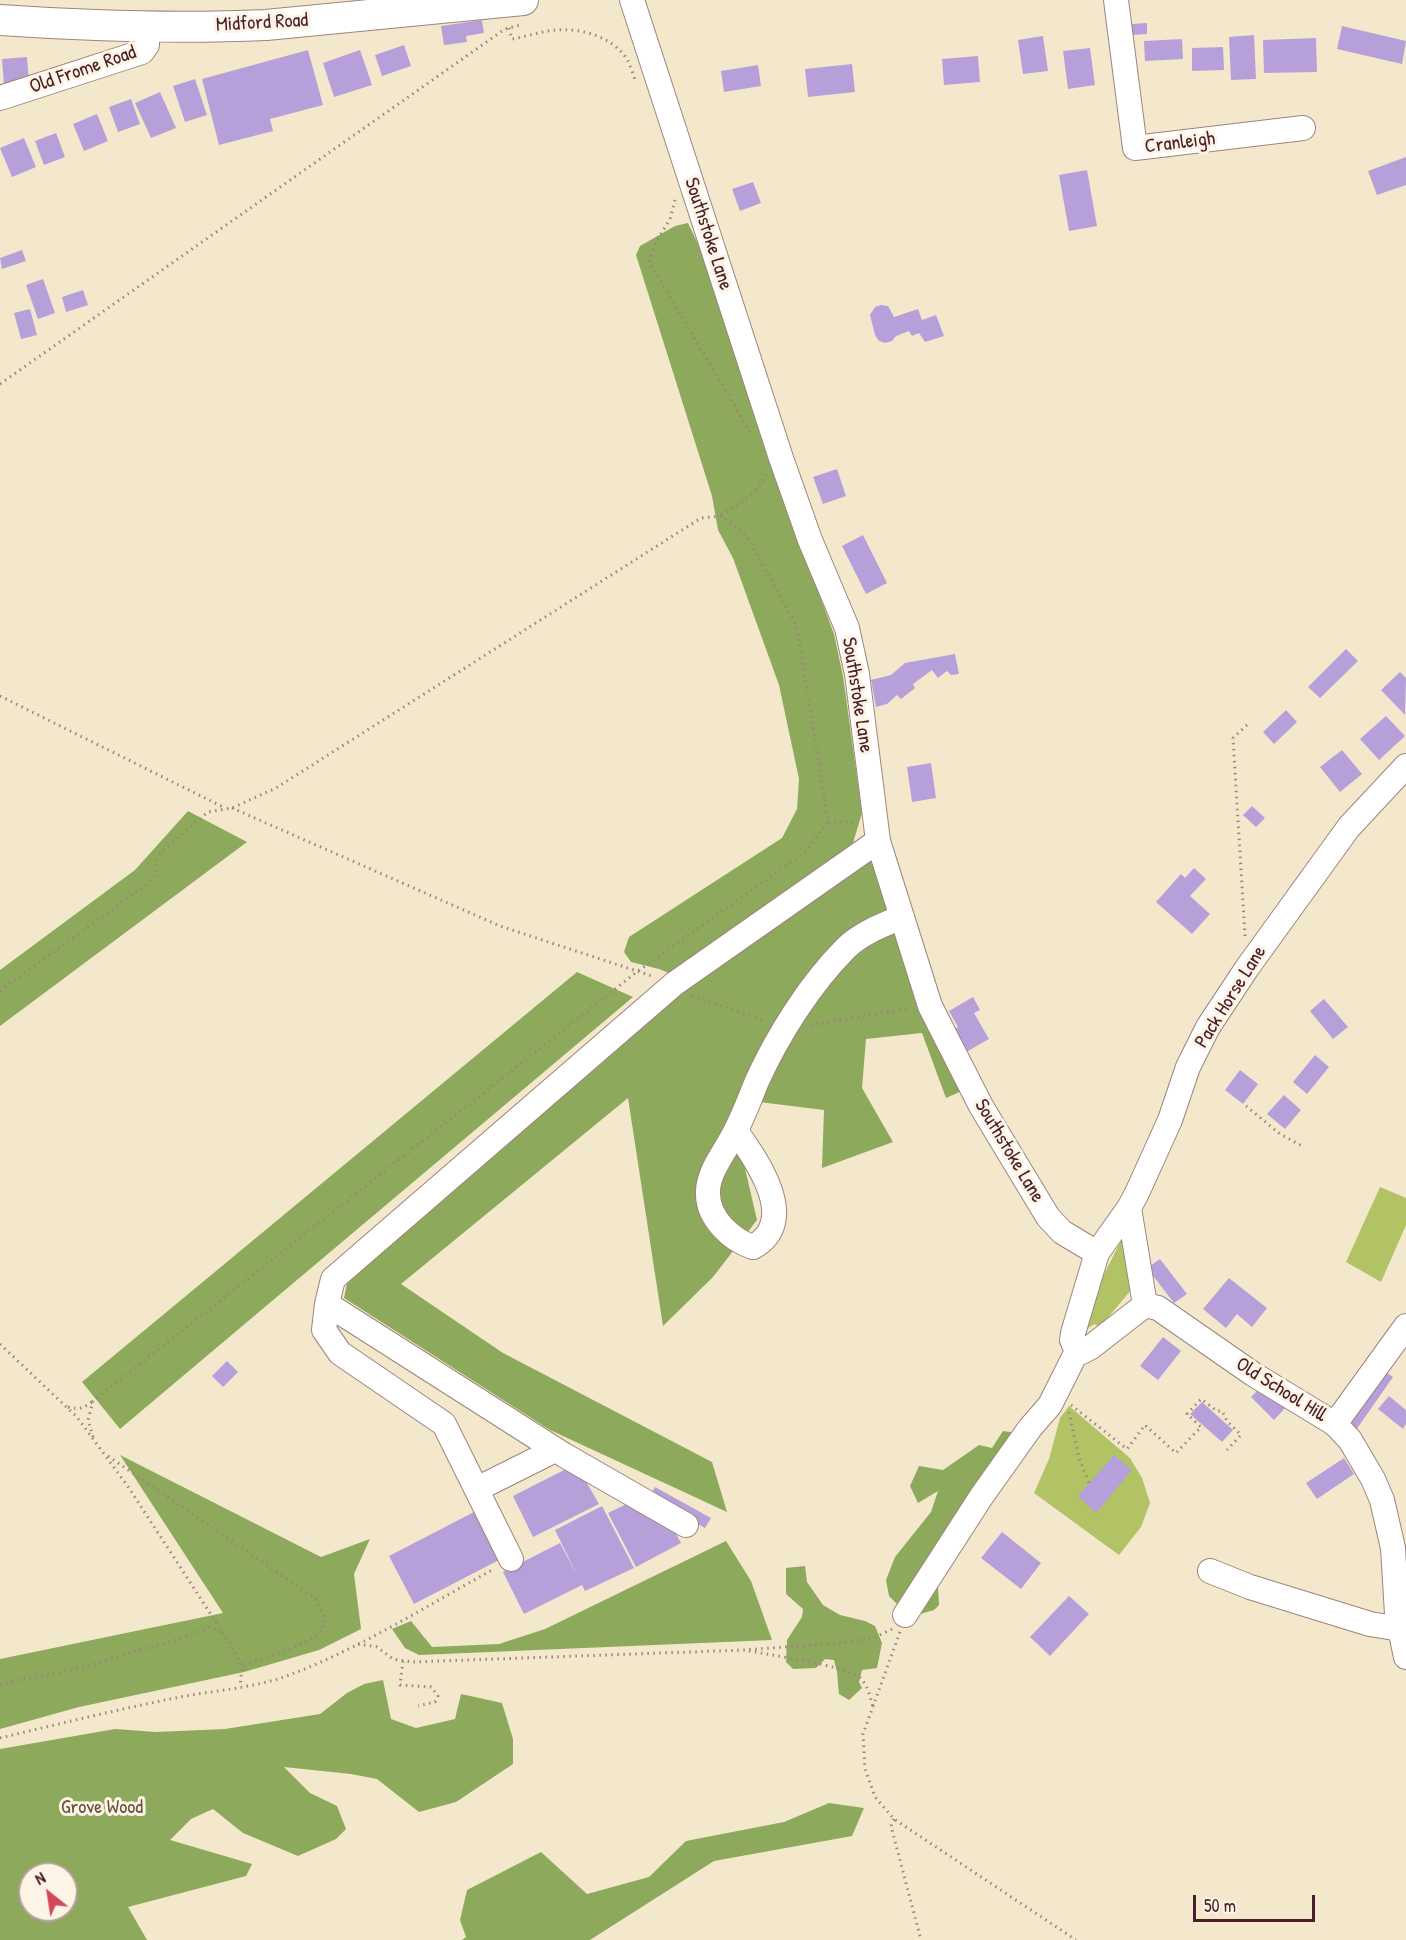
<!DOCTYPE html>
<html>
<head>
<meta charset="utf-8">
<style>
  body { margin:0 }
  #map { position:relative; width:1406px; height:1940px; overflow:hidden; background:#f3e8cc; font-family:"Patrick Hand",sans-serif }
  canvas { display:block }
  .north { position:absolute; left:18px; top:1862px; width:60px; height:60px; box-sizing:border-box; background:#fcf5e5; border:2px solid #b59f9b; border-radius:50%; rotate:330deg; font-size:16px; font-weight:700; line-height:24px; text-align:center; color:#4a1f2b }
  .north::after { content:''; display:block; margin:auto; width:21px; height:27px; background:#d1495b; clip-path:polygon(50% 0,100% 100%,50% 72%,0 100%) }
  .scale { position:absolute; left:1193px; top:1895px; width:122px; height:27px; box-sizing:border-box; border:3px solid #4a1f2b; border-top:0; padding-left:8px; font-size:18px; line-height:21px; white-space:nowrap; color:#4a1f2b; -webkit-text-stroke:4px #fcf5e5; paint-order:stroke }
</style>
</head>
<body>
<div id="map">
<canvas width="1406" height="1940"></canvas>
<div class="north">N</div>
<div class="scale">50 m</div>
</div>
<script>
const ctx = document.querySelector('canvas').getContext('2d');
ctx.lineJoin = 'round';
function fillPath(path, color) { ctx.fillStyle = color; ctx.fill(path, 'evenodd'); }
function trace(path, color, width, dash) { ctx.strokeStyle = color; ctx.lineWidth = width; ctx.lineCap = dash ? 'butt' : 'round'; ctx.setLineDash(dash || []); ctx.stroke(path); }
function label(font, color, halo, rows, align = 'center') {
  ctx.font = font + ' "Patrick Hand",sans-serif'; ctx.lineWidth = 6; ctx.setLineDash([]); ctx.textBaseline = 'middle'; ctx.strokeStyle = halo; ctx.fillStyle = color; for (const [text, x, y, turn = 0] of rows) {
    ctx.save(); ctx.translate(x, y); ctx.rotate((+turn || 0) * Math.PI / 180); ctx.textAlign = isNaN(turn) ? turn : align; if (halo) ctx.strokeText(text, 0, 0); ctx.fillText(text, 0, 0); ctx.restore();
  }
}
fillPath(new Path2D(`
  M1380 1187 1406 1198V1225L1381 1282 1346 1262Z
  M1127 1229 1132 1289 1100 1327 1094 1324 1082 1333 1100 1282Z
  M1069 1406 1130 1458 1142 1478 1150 1503 1141 1527 1119 1555 1034 1493 1049 1459 1060 1418Z`), '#b2c366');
fillPath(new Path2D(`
  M688 223 699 246 803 551 834 634 843 676 862 813 853 843 839 862 676 976 659 969 631 962 624 952 629 937 782 838 797 809 799 779 779 685 733 558 718 530 712 496 636 255 640 246 675 226Z
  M188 811 247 842 0 1026V970L135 870Z
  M871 859 926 1014 964 1090 946 1098 922 1033 866 1039 862 1088 893 1142 822 1168 824 1110 759 1102 740 1147 757 1220 713 1277 663 1326 628 1098 401 1284 503 1353 712 1462 727 1512 550 1430 344 1298 348 1278 684 984Z
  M577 972 633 997 120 1429 82 1382Z
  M1003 1431 1017 1433 934 1575 938 1587 939 1605 934 1610 920 1614 918 1604 902 1609 889 1596 886 1580 895 1557 931 1512 938 1491 918 1503 910 1486 919 1466 943 1470 979 1445 992 1448Z
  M120 1455 321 1557 370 1539 354 1574 361 1629 319 1650 244 1672 79 1707 0 1729V1659L223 1613Z
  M726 1541 751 1581 772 1640 419 1655 405 1648 392 1629 411 1621 432 1647 499 1644 545 1629Z
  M805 1566 807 1582 823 1605 840 1615 865 1621 875 1626 882 1643 877 1668 862 1670 859 1682 862 1688 849 1700 839 1694 837 1672 834 1660 825 1659 816 1668 793 1669 786 1662 787 1640 802 1617 803 1609 786 1594V1568Z
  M383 1680 391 1719 416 1728 455 1719 461 1694 502 1703 513 1739V1764L456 1802 419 1812 377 1779 351 1774 284 1767 310 1793 337 1806 346 1829 336 1839 298 1856 243 1833 213 1809 191 1819 170 1840 252 1864 246 1876 128 1907 147 1940H0V1749L115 1729 156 1732 225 1729 320 1714 347 1693 364 1684ZM30 1874H66V1910H30Z
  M829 1803 864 1808 852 1836 714 1861 590 1940H462L466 1937 460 1920 467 1890 541 1852 587 1894 649 1877 686 1841 784 1822Z`), '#8da95b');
fillPath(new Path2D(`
  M482 20 484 33 466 36 467 42 444 45 441 26Z
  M1147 23V34L1132 35 1131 24Z
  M1342 26 1406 41 1402 64 1337 49Z
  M1254 35 1256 79 1231 80 1229 37Z
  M1043 36 1048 71 1023 74 1018 40Z
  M1316 38 1317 72 1264 73 1263 40Z
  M1182 39 1183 59 1145 61 1144 41Z
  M404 45 411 66 382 76 375 55Z
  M1223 47 1224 70 1192 71V48Z
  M1090 48 1095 85 1068 89 1063 51Z
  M308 50 323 105 270 119 273 131 219 145 202 79Z
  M360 50 372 85 334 97 323 63Z
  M978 56 980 82 944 85 942 59Z
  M27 57 29 83 4 85 2 59Z
  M852 64 855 92 808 97 805 69Z
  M758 65 761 86 724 92 721 71Z
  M195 79 207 115 185 122 173 86Z
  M160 92 176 128 151 138 135 103Z
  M131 99 140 124 118 132 109 107Z
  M97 114 108 141 84 151 73 124Z
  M56 133 65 157 44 165 35 141Z
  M24 138 36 167 12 177 0 148Z
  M1406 157V185L1377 195 1368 171Z
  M1087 170 1097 226 1069 231 1059 175Z
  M753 182 761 203 740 211 732 189Z
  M22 250 26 261 2 269 0 258Z
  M43 279 55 313 38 319 26 285Z
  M83 290 88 305 66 312 62 297Z
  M881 305 888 306 894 317 918 309 922 320 936 315 944 336 925 342 919 333 912 336 909 331 896 336 892 341 885 343 879 341 875 335 870 315 875 307Z
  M30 309 37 335 21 339 14 313Z
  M837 469 846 496 823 504 813 477Z
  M863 535 887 583 866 594 842 546Z
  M1346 649 1358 661 1320 698 1308 687Z
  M955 654 959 674 951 675 947 671 938 678 932 670 913 684 915 688 901 699 897 695 887 704 876 707 871 680 891 675 905 663Z
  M1400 672 1406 678 1405 715 1381 690Z
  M1286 710 1297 722 1274 744 1263 732Z
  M1386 716 1405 736 1379 760 1360 739Z
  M1342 750 1362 774 1340 792 1320 767Z
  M931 763 936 798 912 802 907 767Z
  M1252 806 1265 818 1256 827 1243 815Z
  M1194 868 1206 879 1190 896 1210 914 1192 934 1156 902 1181 874 1185 878Z
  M973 997 980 1010 974 1013 989 1039 961 1055 948 1033 958 1027 949 1011Z
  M1324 999 1348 1027 1333 1039 1310 1011Z
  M1315 1055 1329 1067 1307 1094 1293 1082Z
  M1240 1070 1258 1084 1243 1104 1225 1090Z
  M1284 1095 1301 1110 1285 1129 1267 1114Z
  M1160 1259 1187 1294 1174 1303 1147 1268Z
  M1229 1278 1267 1308 1252 1327 1237 1314 1226 1328 1203 1309Z
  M1163 1337 1181 1351 1158 1380 1140 1366Z
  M227 1361 238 1372 223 1387 212 1376Z
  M1380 1368 1393 1377 1356 1430 1343 1421Z
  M1262 1386 1288 1405 1274 1420 1251 1397Z
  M1389 1396 1406 1410V1424L1403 1429 1378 1409Z
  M1202 1402 1233 1430 1222 1442 1190 1414Z
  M1114 1455 1132 1470 1096 1513 1078 1496Z
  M1344 1458 1354 1474 1317 1499 1306 1483Z
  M576 1464 599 1504 533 1537 513 1496Z
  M655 1487 711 1518 705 1528 649 1498Z
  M637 1499 652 1508 663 1526 670 1522 681 1543 636 1567 608 1513Z
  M602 1506 634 1568 585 1591 582 1585 524 1614 503 1572 560 1543 577 1575 555 1530Z
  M474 1512 499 1560 414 1604 389 1556Z
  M1002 1532 1041 1563 1021 1589 981 1558Z
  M1069 1596 1089 1614 1050 1656 1030 1637Z`), '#b7a0da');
const minor = new Path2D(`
  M632 0 781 458 810 540 847 628 857 674 878 841 930 1006 981 1106 1048 1217 1062 1232 1097 1253
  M1116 0 1135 148 1303 128
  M0 98 142 52 147 45V26
  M736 1131C757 1161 800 1221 753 1247 731 1240 708 1218 708 1194 707 1172 726 1151 735 1132 744 1115 750 1098 757 1081 778 1035 810 984 846 948 861 933 883 925 902 917
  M1129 1208 1145 1305
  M327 1304 324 1330 340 1353 444 1424 511 1559
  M1077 1351 1082 1352 1091 1347 1145 1305 1158 1308 1253 1374 1335 1424 1350 1440 1373 1479 1382 1500 1393 1548 1397 1614 1406 1657
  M1335 1424 1406 1326
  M477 1489 555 1450
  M686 1525 564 1455 327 1304 333 1279 674 984 878 841
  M1210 1571 1250 1587 1370 1624 1400 1629
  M905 1615 981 1497 1030 1428 1050 1405 1077 1351 1072 1340 1073 1333 1097 1253 1129 1208 1137 1193 1170 1120 1188 1067 1208 1027 1247 968 1349 827 1406 766`);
const major = new Path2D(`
  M0 20C88 26 177 29 266 25L523 0`);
trace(minor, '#9e847c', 26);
trace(major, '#9e847c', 32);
trace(new Path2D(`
  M509 28 512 39C524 37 536 33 548 31 576 26 613 35 628 61 631 68 634 76 636 83
  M675 200 670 219 655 244 649 262 750 432
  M0 384 505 29 520 25
  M721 515C738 505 758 493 766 474
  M0 696 225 808
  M232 808 500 926 652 976
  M828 822H857
  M1245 936 1233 738 1248 724
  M0 991 148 883 156 875 155 863 161 852 208 812 232 808 276 788 701 518 721 516 746 535 797 627 828 822 804 853 638 971 93 1401 88 1420 94 1440
  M692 996 765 1021
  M810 1025 910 1008
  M1246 1106 1280 1134 1304 1147
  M0 1344 77 1417 129 1488 232 1647 242 1666 240 1687
  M1071 1405 1127 1449 1145 1425 1176 1453 1201 1427 1187 1414 1201 1399 1217 1411H1222L1227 1421 1241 1435 1227 1450
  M68 1407C79 1410 83 1408 92 1402
  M1069 1412 1079 1458 1089 1483
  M108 1456 316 1599 326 1620 319 1635 298 1646 242 1666
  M900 1632 863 1734 865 1769 875 1797 894 1819 1076 1940
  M358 1644 377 1647 393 1659 412 1662 744 1650 853 1642 874 1638 892 1629
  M749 1651C770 1655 846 1666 859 1677 868 1684 870 1697 873 1707
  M403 1661 400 1685 431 1687 438 1696 435 1702 418 1706
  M0 1684 68 1671 176 1640 210 1627 222 1633
  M0 1738C63 1723 127 1707 191 1695 222 1690 254 1687 284 1677 358 1650 426 1606 494 1569
  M894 1819 891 1826 921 1940`), '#9e847c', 3, [1.5, 4.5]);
trace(minor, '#fff', 24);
trace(major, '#fff', 30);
label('20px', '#4a1f2b', '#fcf5e5', [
  ["Midford Road",262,23,-3],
  ["Old Frome Road",83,70,-19],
  ["Cranleigh",1180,143,-7],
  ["Southstoke Lane",708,234,72],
  ["Southstoke Lane",857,695,81],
  ["Pack Horse Lane",1231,997,-58],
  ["Southstoke Lane",1009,1151,59],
  ["Old School Hill",1281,1390,32]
]);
label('20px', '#69503d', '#fcf5e5', [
  ["Grove Wood",102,1808]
]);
</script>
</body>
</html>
